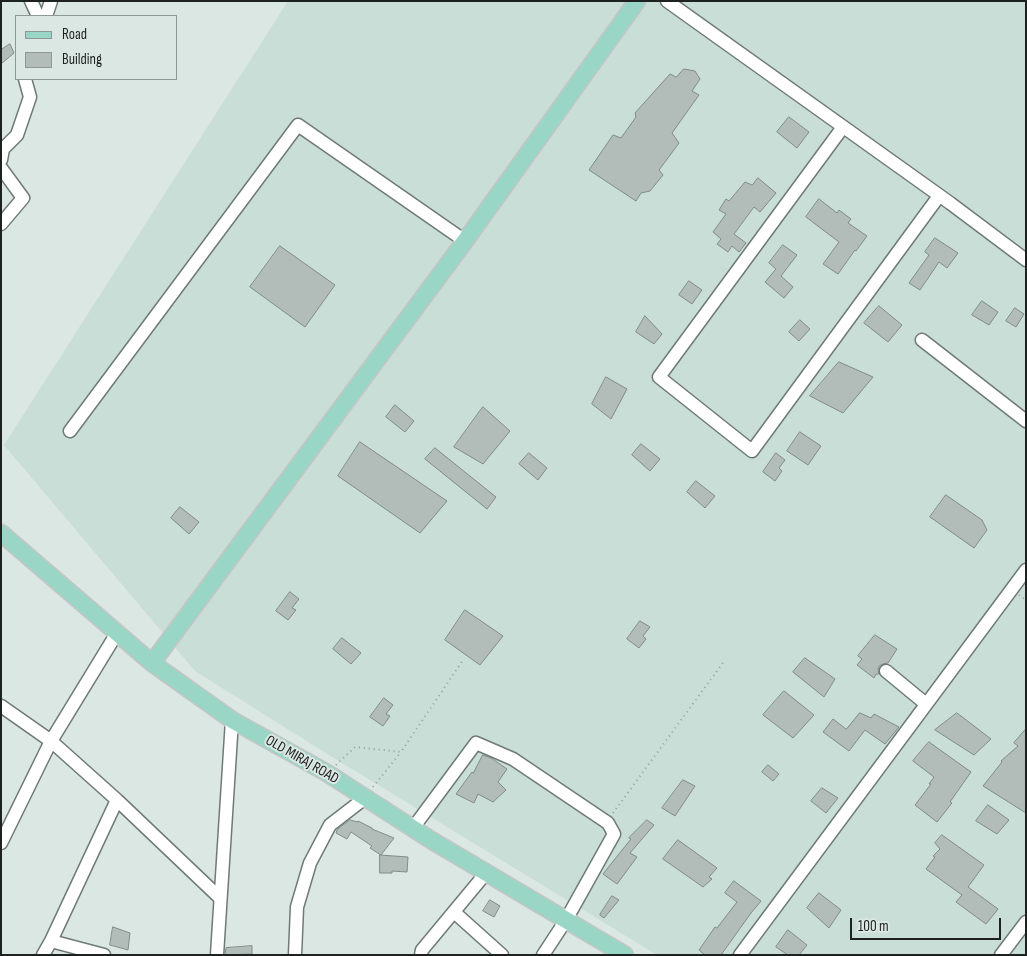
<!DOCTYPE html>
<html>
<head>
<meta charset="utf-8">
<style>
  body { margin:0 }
  #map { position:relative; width:1027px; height:956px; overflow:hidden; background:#dbe7e3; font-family:"Sofia Sans Condensed",sans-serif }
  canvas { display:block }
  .frame { position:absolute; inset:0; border:2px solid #1d211f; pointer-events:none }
  .legend { position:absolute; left:15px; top:15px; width:162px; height:65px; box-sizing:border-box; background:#dbe7e3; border:1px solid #8f9895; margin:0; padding:6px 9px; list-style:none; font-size:15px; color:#1d211f }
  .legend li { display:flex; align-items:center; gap:10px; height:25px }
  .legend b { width:25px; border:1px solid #8f9895 }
  .scale { position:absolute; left:850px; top:918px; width:151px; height:22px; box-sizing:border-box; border:2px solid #1d211f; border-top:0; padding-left:6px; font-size:15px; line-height:18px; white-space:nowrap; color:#1d211f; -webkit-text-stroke:4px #dbe7e3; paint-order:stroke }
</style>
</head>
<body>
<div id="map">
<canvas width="1027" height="956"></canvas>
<div class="frame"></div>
<ul class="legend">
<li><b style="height:6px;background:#9ad6c5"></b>Road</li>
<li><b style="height:14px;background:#b2bdb9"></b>Building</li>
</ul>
<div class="scale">100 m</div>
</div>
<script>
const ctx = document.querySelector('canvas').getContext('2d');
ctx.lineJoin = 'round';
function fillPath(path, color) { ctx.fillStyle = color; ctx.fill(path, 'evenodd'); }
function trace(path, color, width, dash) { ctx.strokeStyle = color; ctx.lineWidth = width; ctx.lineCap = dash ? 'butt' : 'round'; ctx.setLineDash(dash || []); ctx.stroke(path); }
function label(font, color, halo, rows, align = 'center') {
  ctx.font = font + ' "Sofia Sans Condensed",sans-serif'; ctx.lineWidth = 4; ctx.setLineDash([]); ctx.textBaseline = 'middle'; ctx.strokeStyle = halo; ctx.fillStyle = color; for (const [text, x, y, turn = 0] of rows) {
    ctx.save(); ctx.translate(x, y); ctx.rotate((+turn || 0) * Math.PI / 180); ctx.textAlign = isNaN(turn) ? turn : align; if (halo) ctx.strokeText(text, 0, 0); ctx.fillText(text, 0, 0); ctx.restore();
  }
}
fillPath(new Path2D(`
  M288 1H1026V955H657L329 755 195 671 4 445Z`), '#c9ded6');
const building = new Path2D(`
  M10 44 14 53 1 64V50Z
  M684 69 695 71 700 79 692 91 699 95 672 133 679 143 659 170 663 175 650 191 641 193 636 201 589 170 613 135 621 138 636 117 635 113 670 74 676 77Z
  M789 117 809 132 797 148 777 132Z
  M758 178 776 193 760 212 754 207 734 234 746 243 739 252 732 246 728 252 717 244 721 239 713 232 726 214 719 210 726 199 729 201 745 182 752 185Z
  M819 199 837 213 839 210 851 219 848 223 867 236 856 251 855 250 838 274 823 264 839 242 806 217Z
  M935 238 958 253 947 268 939 262 920 290 909 283 929 255 925 252Z
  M783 245 797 255 781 276 793 287 784 298 765 282 776 269 769 263Z
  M280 246 335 285 305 327 250 287Z
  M689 281 702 290 692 304 679 295Z
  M982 301 998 312 989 325 972 315Z
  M879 306 902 325 888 342 864 323Z
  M1015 308 1024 314 1016 327 1006 321Z
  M645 316 662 334 654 344 636 332Z
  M800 320 810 329 799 341 789 332Z
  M839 362 873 377 843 413 810 396Z
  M606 377 627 389 611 419 592 404Z
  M395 405 414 421 405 432 386 417Z
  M483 407 510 431 483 464 454 447Z
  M800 432 821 446 808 465 787 451Z
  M360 442 447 501 420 533 338 476Z
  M641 444 660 459 650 471 632 455Z
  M435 448 496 497 487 509 425 459Z
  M529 453 547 468 538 480 519 464Z
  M776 453 785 460 779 468 782 471 775 481 763 472Z
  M696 481 715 496 705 508 687 492Z
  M946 495 982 520 987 530 974 548 930 517Z
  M180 507 199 522 189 534 171 518Z
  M290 592 299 599 292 608 296 610 288 620 276 611Z
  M465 610 503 636 480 665 445 640Z
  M640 621 650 627 643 636 646 639 639 648 627 639Z
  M875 635 897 649 888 663 883 664 879 666 878 670 879 674H876L874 678 857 665 862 659 858 656Z
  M342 638 361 653 351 664 333 649Z
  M805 658 835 679 824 697 793 672Z
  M784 691 814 715 793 738 763 715Z
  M384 698 393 705 386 714 390 716 383 726 370 717Z
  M860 713 871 718 874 714 899 727 885 744 865 730 849 751 823 732 833 719 846 729Z
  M957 713 991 739 974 755 935 730Z
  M1026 729V813L983 786 1002 762 1001 761 1018 746 1014 743Z
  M929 742 971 772 950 802 952 803 937 822 915 805 931 784H929L934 777 913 761Z
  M483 755 491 758 507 769 498 782 506 790 493 802 478 794 474 803 456 794 472 772 473 773Z
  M768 765 779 774 773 781 762 772Z
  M683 780 695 786 675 816 662 808Z
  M822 788 838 798 826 813 811 801Z
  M988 805 1009 820 997 834 976 821Z
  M350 820 358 822V821L372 828V829L394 838 381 855 370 848 372 846 351 832 347 839 336 833 337 830Z
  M647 820 654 825 630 853 637 857 617 884 603 874 631 839 629 838Z
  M942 835 984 865 968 887 998 909 986 924 956 902 962 895 926 869 935 857 933 856 940 849 935 843Z
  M678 840 717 868 709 877 712 879 703 887 663 859Z
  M380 855 408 857 407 872 392 871V873H380Z
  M734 881 761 901 751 913 721 955H705L699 950 715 927 717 928 737 902 725 893Z
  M819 893 841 910 829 928 807 908Z
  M612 896 619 900 604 918 600 915Z
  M490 900 500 906 494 917 483 911Z
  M113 927 130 933 128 950 110 945Z
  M788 930 807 945 799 955H788L776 947Z
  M252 946V954L225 955 226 948Z`);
fillPath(building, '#b2bdb9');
trace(building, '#818c88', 1);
const minor = new Path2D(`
  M31 1 38 16
  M667 1 950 203 1026 260
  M46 16 51 1
  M843 127 659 377 752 451 939 196
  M1 160 3 149 17 135 30 97 25 79
  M1 168 23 198 1 224
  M922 340 1026 421
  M70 431 298 125 465 241
  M886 671 926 704
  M1 706 51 741 117 800 220 898
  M413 828 476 743 513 759 608 823 614 834 566 920 543 955
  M1 843 51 741 117 633
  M454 912 502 955
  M51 941 117 800
  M43 955 51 941 104 955
  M217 955 232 720
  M295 955 297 907 310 863 330 825 365 798
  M421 955 422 950 486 873
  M740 955 1026 570
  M1001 955 1026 922`);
const major = new Path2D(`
  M1 533 152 663 232 720 327 773 431 840 625 955
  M152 663 465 241 637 1`);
trace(minor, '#6f7a76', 15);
trace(major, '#c4c5c5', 19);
trace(new Path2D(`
  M1019 595 1026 600
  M336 765 355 747 401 752 463 660
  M373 787 401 752
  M613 813 725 660`), '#969f9c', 2, [1, 4]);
trace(minor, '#fff', 12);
trace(major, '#9ad6c5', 16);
label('15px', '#1d211f', '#dbe7e3', [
  ["OLD MIRAJ ROAD",302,760,30]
]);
</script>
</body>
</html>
